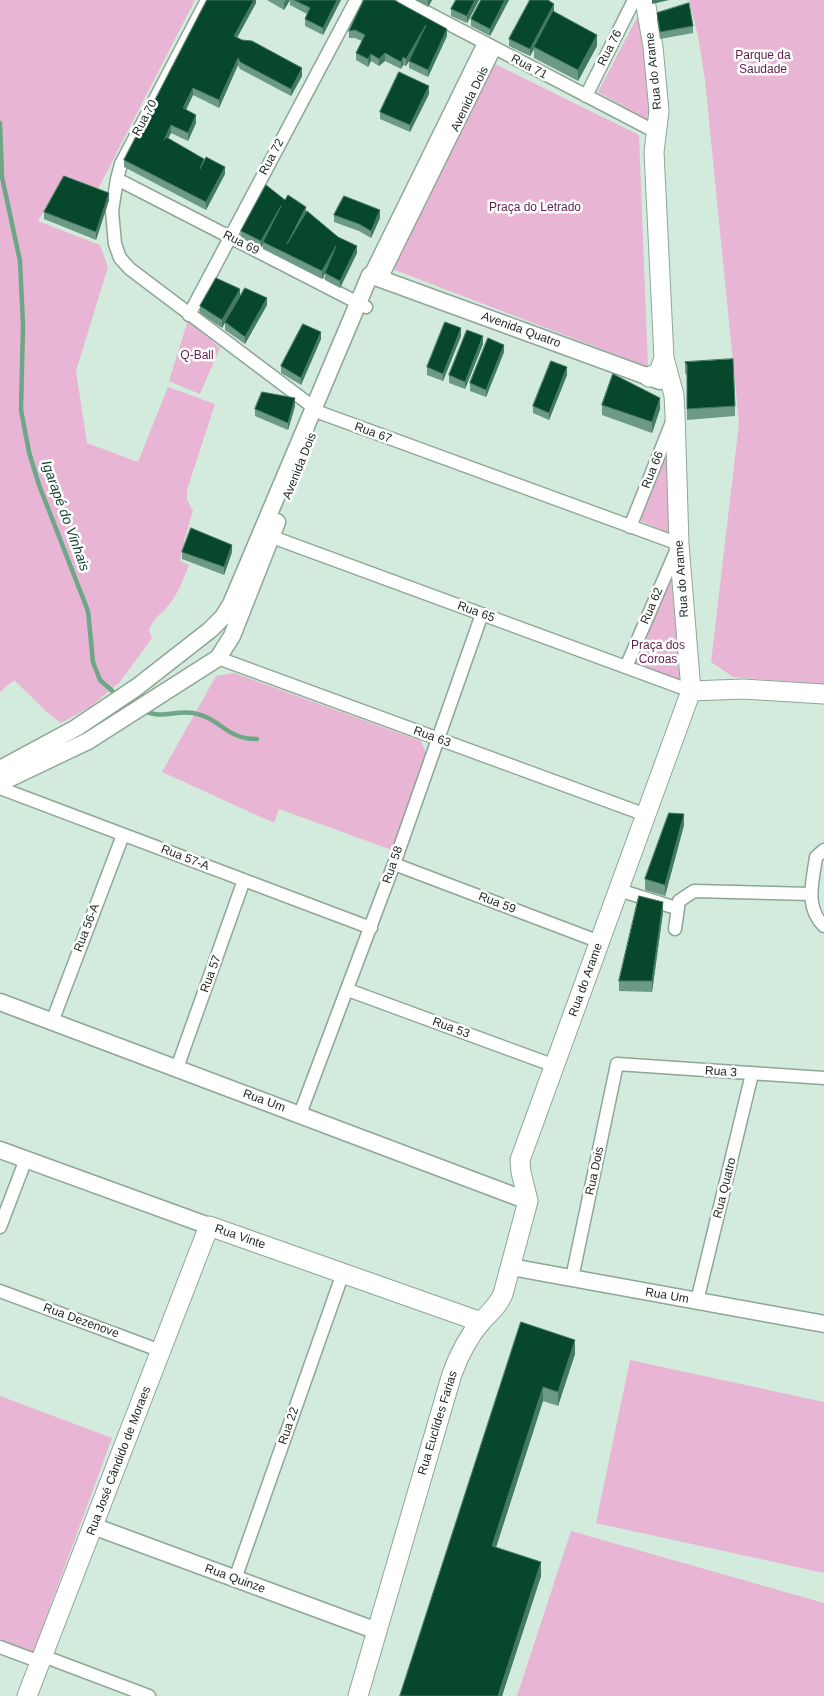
<!DOCTYPE html>
<html>
<head>
<meta charset="utf-8">
<style>
  body { margin:0 }
  canvas { display:block; background:#d2ebdc }
</style>
</head>
<body>
<canvas width="824" height="1696"></canvas>
<script>
const ctx = document.querySelector('canvas').getContext('2d');
ctx.lineJoin = 'round';
function fillPath(path, color) { ctx.fillStyle = color; ctx.fill(path, 'evenodd'); }
function trace(path, color, width, dash) { ctx.strokeStyle = color; ctx.lineWidth = width; ctx.lineCap = dash ? 'butt' : 'round'; ctx.setLineDash(dash || []); ctx.stroke(path); }
function label(font, color, halo, rows, align = 'center') {
  ctx.font = font + ' Helvetica,sans-serif'; ctx.lineWidth = 5; ctx.setLineDash([]); ctx.textBaseline = 'middle'; ctx.strokeStyle = halo; ctx.fillStyle = color; for (const [text, x, y, turn = 0] of rows) {
    ctx.save(); ctx.translate(x, y); ctx.rotate((+turn || 0) * Math.PI / 180); ctx.textAlign = isNaN(turn) ? turn : align; if (halo) ctx.strokeText(text, 0, 0); ctx.fillText(text, 0, 0); ctx.restore();
  }
}
fillPath(new Path2D(`
  M0 0H195L98 189 62 179 38 221 100 245 108 267 76 371 87 443 138 462 168 387 215 404 187 490V500L193 511 184 541 180 561 189 565C184 578 179 591 171 602 163 614 154 616 149 630L152 638 120 682 90 707 61 723 50 715 14 680 0 692Z
  M689 0H824V684L733 677 711 662 739 423 705 80 698 36Z
  M640 12 652 122 598 92Z
  M489 61 639 135 648 367 387 267Z
  M188 320 220 348 200 394 169 381Z
  M667 443 670 533 639 520Z
  M671 575 680 682 632 664Z
  M234 673 421 741 426 753 392 850 279 809 274 823 162 772 216 676Z
  M630 1360 824 1402V1573L596 1523Z
  M0 1396 112 1438 33 1653 0 1641Z
  M571 1531 824 1603V1696H517Z`), '#e8b6d4');
trace(new Path2D(`
  M0 123 2 177 20 261 23 325 21 410 29 452 39 485 88 611 93 662 100 680 118 696
  M144 711C160 719 176 710 193 713 221 718 225 739 257 739`), '#6da787', 4.5);
const minor = new Path2D(`
  M207 0 121 164 117 179 112 211 115 244 120 258 130 269 321 413 679 544 626 667
  M403 0 656 132
  M586 96 634 0
  M117 179 366 307
  M370 275 484 43
  M381 279 495 48
  M189 315 356 0
  M630 527 672 422
  M264 534 691 691
  M218 658 646 815
  M0 788 371 928
  M824 850 816 857C813 880 804 907 824 926
  M394 864 600 942
  M619 890 676 908
  M675 929 679 901 694 891 811 894
  M348 990 555 1066
  M52 1022 123 835
  M177 1068 244 880
  M300 1114 394 864 482 614
  M0 1227 26 1159
  M572 1278 617 1064 824 1078
  M0 1291 161 1351
  M697 1301 752 1074
  M235 1579 343 1273
  M0 1647 40 1662
  M43 1656 149 1696`);
const tertiary = new Path2D(`
  M0 769 76 728 137 687 210 630 223 617 231 604 370 275 660 381
  M0 783 88 741 218 658 232 636 277 522
  M0 1002 528 1201
  M0 1150 209 1226
  M511 1267 824 1324
  M93 1526 377 1631`);
const secondary = new Path2D(`
  M649 377 659 372 664 358
  M691 691 743 689 824 694
  M27 1696 209 1226 481 1322
  M358 1696 452 1374C459 1355 468 1337 481 1322 490 1312 498 1306 503 1294L528 1201 521 1172 520 1160 691 691 679 544 675 414 674 395 664 358 654 152 659 111 653 47 645 0`);
trace(minor, '#8ea697', 15);
trace(tertiary, '#8ea697', 19);
trace(secondary, '#8ea697', 21);
trace(minor, '#fff', 12);
trace(tertiary, '#fff', 16);
trace(secondary, '#fff', 19);
fillPath(new Path2D(`
  M256 0V3L237 38 302 76 291 96 240 69 238 65 219 108 193 95 186 110 196 123 188 141 171 133 168 138 225 174 206 210 124 167V160Z
  M267 0H290L284 10Z
  M290 0H341L323 35 305 26V19L307 14 290 5Z
  M364 0 447 36 428 77 409 68V61L406 66 403 65 401 69 385 61 379 66 371 61 368 67 356 60V53L362 41 355 38H349V31Z
  M415 0H432L428 7Z
  M479 0 467 23 451 16V9Z
  M509 0 490 36 471 26V19Z
  M554 11V12L597 46 578 81 534 58V49L530 56 509 46V39Z
  M657 13 693 26V33L660 39 657 20Z
  M429 94 410 132 380 119V112Z
  M109 200 96 240 44 219V212Z
  M285 200 306 212 357 253 340 288 325 280V273L322 279 263 249V244L261 248 241 238V231Z
  M334 215 380 218 371 238 359 231 334 222Z
  M240 296 229 315 267 305 245 344 225 330V323L222 328 200 313V306Z
  M461 336 443 381 427 375V367Z
  M321 339 301 385 281 373V366Z
  M483 344 465 389 449 383V375Z
  M504 352 486 397 470 391V383Z
  M685 362 735 406V416L687 420V376L685 373Z
  M567 375 549 420 533 413V406Z
  M602 405 660 409 652 433 602 415Z
  M295 406 288 430 255 416V409Z
  M182 552H232L224 575 182 559Z
  M684 825 665 896 645 890V879Z
  M663 912 652 992 619 991V981Z
  M521 1322 575 1354 558 1406 543 1401 496 1547 541 1576 502 1696H400Z`), '#6c9a84');
fillPath(new Path2D(`
  M254 0H256V3L234 43V36Z
  M286 0H290L284 10V2Z
  M337 0H341L323 35V28Z
  M428 0H432L428 7Z
  M475 0H479L467 23V16Z
  M505 0H509L490 36V29Z
  M652 0H669L652 4Z
  M554 4V11L535 47H534V49L530 56V49Z
  M426 25V32L406 66V59Z
  M447 29V36L428 77V70Z
  M597 35V46L578 81V70Z
  M385 53V61L379 66V59Z
  M371 54V61L368 67V59Z
  M403 57V65L401 69V62Z
  M238 58V65L219 108V100Z
  M302 68V76L291 96V89Z
  M429 86V94L410 132V125Z
  M193 88V95L183 116V108Z
  M196 115V123L188 141V133Z
  M171 125V133L164 147V140Z
  M225 167V174L206 210V202Z
  M109 193V200L96 240V232Z
  M281 206 263 242V244L261 248V241Z
  M306 207V214L287 244Z
  M380 210V218L371 238V231Z
  M336 246V253L322 279V271Z
  M357 246V253L340 288V281Z
  M240 289V296L222 328V320Z
  M267 298V305L245 344V337Z
  M461 328V336L443 381V374Z
  M321 332V339L301 385V378Z
  M483 336V344L465 389V382Z
  M504 345V352L486 397V390Z
  M567 367V375L549 420V413Z
  M295 398V406L288 430V423Z
  M660 398V409L652 433V422Z
  M232 545V552L224 575V567Z
  M684 814V825L665 896V885Z
  M663 902V912L652 992V981Z
  M575 1340V1354L558 1406V1392Z
  M543 1387V1401L492 1560V1546Z
  M541 1562V1576L502 1696H498Z`), '#447962');
const building = new Path2D(`
  M207 0H254L234 36 242 40 252 41 302 68 291 89 240 62 238 58 219 100 193 88 183 108 196 115 188 133 171 125 164 140 166 137 204 159 200 169 206 157 225 167 206 202 124 160Z
  M294 0H337L323 28 305 19 310 8Z
  M364 0H394L447 29 428 70 409 61 426 25 406 59 403 57 401 62 385 53 379 59 371 54 368 59 356 53 365 35 355 30 349 31Z
  M456 0H475L467 16 451 9Z
  M481 0H505L490 29 471 19Z
  M530 0H548L554 4 530 49 509 39Z
  M689 3 693 26 660 32 657 13Z
  M553 11 597 35 578 70 534 47Z
  M399 72 429 86 410 125 380 112Z
  M64 176 109 193 96 232 44 212Z
  M266 185 285 200 288 195 306 207 287 244 307 211 338 237 357 246 340 281 325 273 336 246 322 271 263 242 281 206 261 241 241 231Z
  M344 196 380 210 371 231 359 224 334 215Z
  M216 278 240 289 222 320 200 306Z
  M245 288 267 298 245 337 225 322Z
  M445 322 461 328 443 374 427 367Z
  M303 324 321 332 301 378 281 366Z
  M467 330 483 336 465 382 449 375Z
  M488 338 504 345 486 390 470 383Z
  M733 359 735 406 687 409V365L685 362Z
  M551 361 567 367 549 413 533 406Z
  M613 374 660 398 652 422 602 405Z
  M262 392 295 398 288 423 255 409Z
  M191 528 232 545 224 567 182 552Z
  M669 813 684 814 665 885 645 879Z
  M639 896 663 902 652 981H619Z
  M521 1322 575 1340 558 1392 543 1387 492 1546 541 1562 498 1696H400Z`);
fillPath(building, '#07482d');
trace(building, '#447962', 1);
label('12px', '#222c26', '#fff', [
  ["Rua 76",610,48,-63],
  ["Rua 71",529,67,28],
  ["Rua do Arame",654,71,-96],
  ["Avenida Dois",470,99,-64],
  ["Rua 70",145,118,-62],
  ["Rua 72",272,157,-62],
  ["Rua 69",241,243,27],
  ["Avenida Quatro",521,330,20],
  ["Rua 67",373,433,20],
  ["Avenida Dois",300,466,-68],
  ["Rua 66",653,470,-68],
  ["Rua do Arame",682,579,-94],
  ["Rua 62",652,606,-67],
  ["Rua 65",476,612,20],
  ["Rua 63",432,737,20],
  ["Rua 57-A",185,858,21],
  ["Rua 58",393,865,-71],
  ["Rua 59",497,903,21],
  ["Rua 56-A",87,928,-69],
  ["Rua 57",211,974,-70],
  ["Rua do Arame",586,980,-70],
  ["Rua 53",451,1028,20],
  ["Rua 3",721,1072,4],
  ["Rua Um",264,1101,20],
  ["Rua Dois",595,1171,-78],
  ["Rua Quatro",725,1188,-76],
  ["Rua Vinte",240,1237,19],
  ["Rua Um",667,1296,10],
  ["Rua Dezenove",81,1321,20],
  ["Rua Euclídes Farias",438,1423,-73],
  ["Rua 22",289,1426,-71],
  ["Rua José Cândido de Moraes",119,1461,-69],
  ["Rua Quinze",235,1579,20]
]);
label('12px', '#5f1f4b', '#fff', [
  ["Parque da",763,56],
  ["Saudade",763,70],
  ["Praça do Letrado",535,208],
  ["Q-Ball",197,356],
  ["Praça dos",658,646],
  ["Coroas",658,660]
]);
label('italic 14px', '#16452e', '#fff', [
  ["Igarapé do Vinhais",65,516,70]
]);
</script>
</body>
</html>
